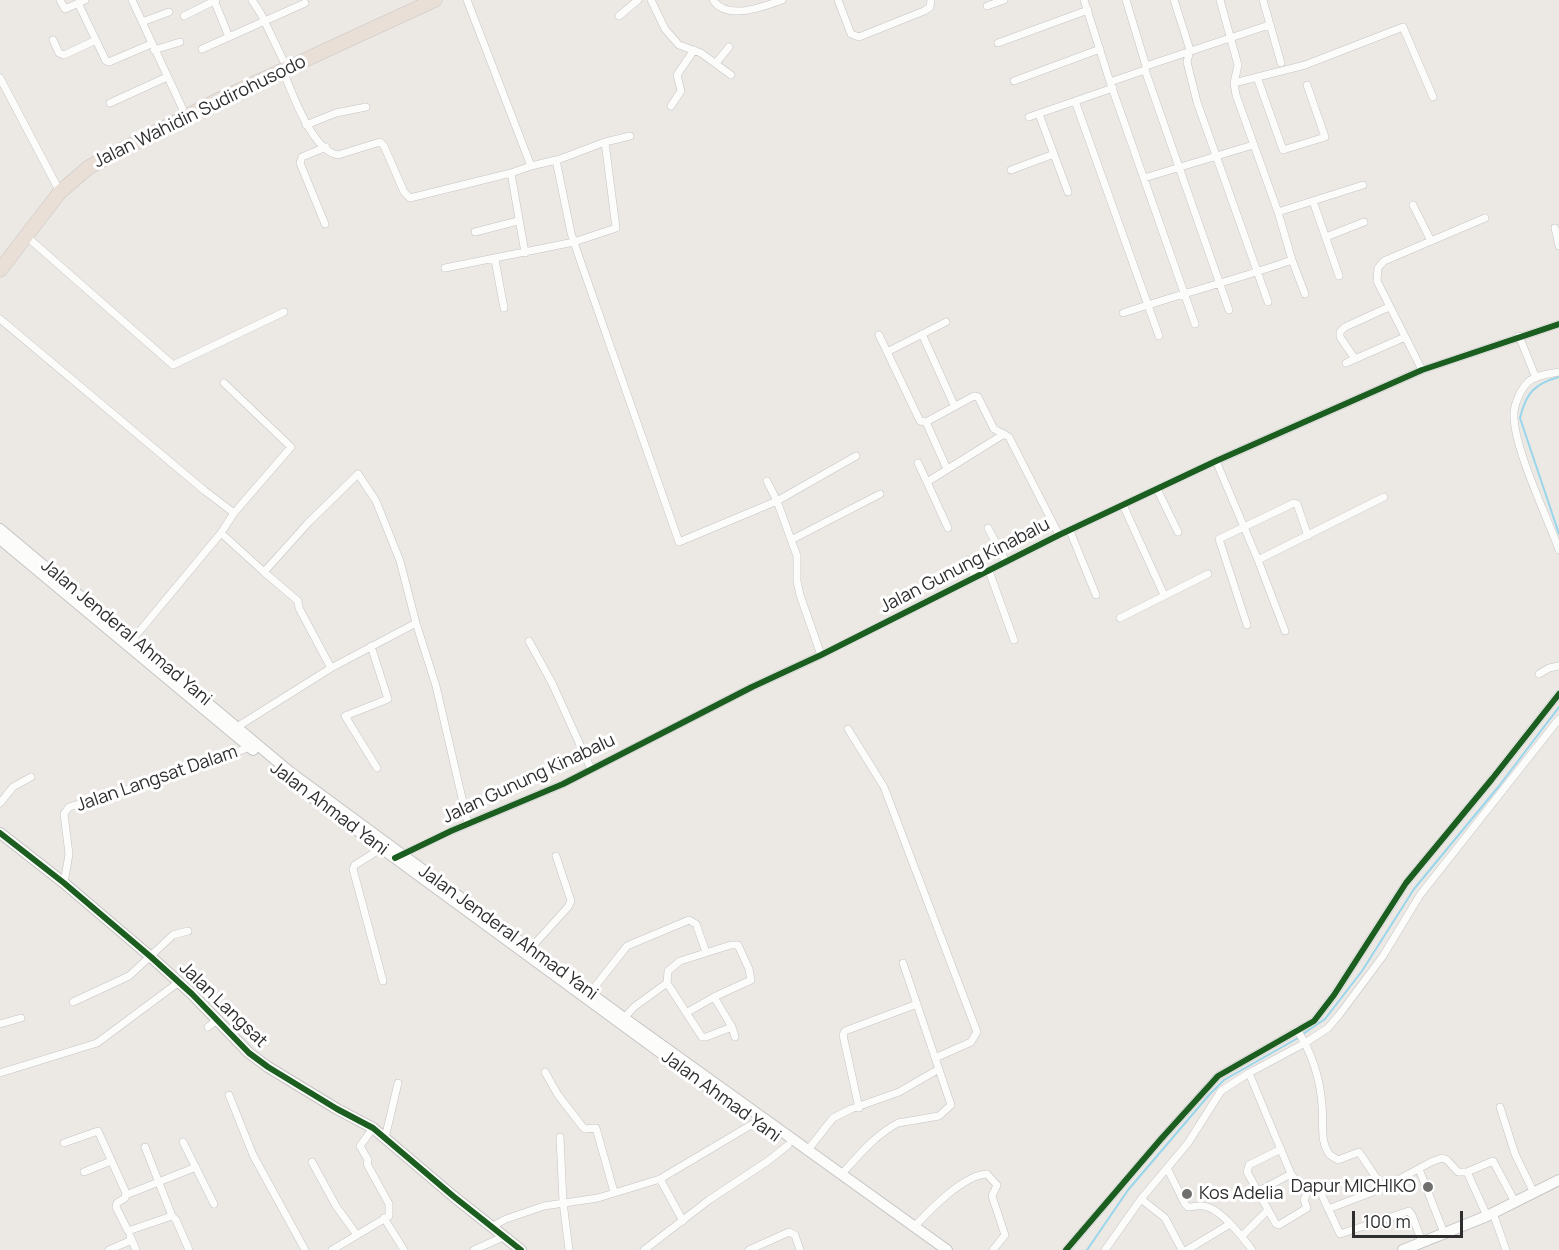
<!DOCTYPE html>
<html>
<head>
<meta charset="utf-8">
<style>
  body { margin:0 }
  #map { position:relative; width:1559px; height:1250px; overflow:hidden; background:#ece8e4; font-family:Manrope,sans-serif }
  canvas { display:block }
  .scale { position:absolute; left:1352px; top:1211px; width:111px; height:27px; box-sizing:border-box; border:3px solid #2e2e2e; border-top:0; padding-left:8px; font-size:18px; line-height:21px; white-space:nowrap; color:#2e2e2e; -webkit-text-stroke:4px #fff; paint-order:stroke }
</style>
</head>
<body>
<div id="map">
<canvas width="1559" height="1250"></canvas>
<div class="scale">100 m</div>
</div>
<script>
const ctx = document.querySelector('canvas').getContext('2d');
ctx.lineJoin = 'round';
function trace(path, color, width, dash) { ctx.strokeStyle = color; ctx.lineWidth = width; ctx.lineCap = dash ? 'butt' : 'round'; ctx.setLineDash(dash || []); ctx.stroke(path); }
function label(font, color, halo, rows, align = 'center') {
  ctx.font = font + ' Manrope,sans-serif'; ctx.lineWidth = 6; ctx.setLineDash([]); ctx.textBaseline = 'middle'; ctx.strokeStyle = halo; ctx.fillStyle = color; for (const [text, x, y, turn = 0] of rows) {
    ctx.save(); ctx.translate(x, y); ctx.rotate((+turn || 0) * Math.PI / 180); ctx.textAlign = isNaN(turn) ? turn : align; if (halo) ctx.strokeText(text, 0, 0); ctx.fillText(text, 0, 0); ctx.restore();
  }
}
trace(new Path2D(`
  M1559 377C1534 384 1526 393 1520 418L1559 534
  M1303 1034 1325 1019 1362 971 1414 889 1499 786 1559 707
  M1087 1250 1128 1190 1209 1095 1224 1080 1298 1038`), '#99d6ec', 2);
const street = new Path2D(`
  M60 0 65 9 85 0
  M132 0 186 116
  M214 0 229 37
  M252 0 261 14 287 68
  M467 0 531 166 511 173 525 253
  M651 0 665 29 679 45 701 53 731 75
  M713 0C727 21 763 7 782 0
  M838 0 851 34 859 37 924 11 930 7 931 0
  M1084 0 1110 82 1195 324
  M1126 0 1146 66
  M1174 0 1190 50 1187 62 1197 102 1268 302
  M1263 0 1281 63
  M78 3 106 61 109 62 151 44
  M987 6 1004 0
  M184 16 216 0
  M619 16 638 0
  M142 22 169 12
  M53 40 59 53 64 55 96 40
  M998 43 1088 10
  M202 49 305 3
  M154 50 180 42
  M716 63 729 47
  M1145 70 1229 310
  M283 71C292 92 312 151 338 155L380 142 384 146 404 192 410 198 511 173
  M1257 77 1283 150 1325 137 1307 85
  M0 78 60 192
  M1014 81 1100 49
  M1110 82 1145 70 1146 66 1269 25
  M1234 83 1305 65 1403 27 1433 97
  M1075 101 1159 336
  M110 103 167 77
  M671 106 681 91 677 75 694 50
  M1039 114 1068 192
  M1029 117 1113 88
  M306 125 336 113 366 107
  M605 142 630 136
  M556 160 571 233 578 254 679 542 777 501 856 456
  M1011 170 1054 154
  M1144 178 1253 145
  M1313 201 1339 276
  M1413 205 1431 241
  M1278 212 1363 185
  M325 224 300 163 302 157 326 147
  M1555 228 1559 246
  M475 232 518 221
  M26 236 173 365 284 312
  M1326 237 1364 222
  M495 260 504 308
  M1292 260 1305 294
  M445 268 574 242 616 228 605 142 560 159 531 166
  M1123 313C1179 294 1236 280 1292 260L1278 212 1236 95 1234 83 1238 65 1220 0
  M0 319 205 491 234 513 221 533 133 639
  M922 334 954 405
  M879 335 920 421 926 422 974 396 978 397 994 429 1009 437 1059 535
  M1519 336 1536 378
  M887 352 946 322
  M1355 359 1340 337V332L1345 327 1389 307
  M1346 363 1405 337
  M1422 370 1377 281 1378 268 1384 261 1485 218
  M1559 372C1549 374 1536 375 1528 382 1521 389 1515 402 1514 412 1512 445 1547 516 1559 550
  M224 383 291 447 234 513
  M926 422 947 469
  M1216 461 1258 560 1285 631
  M918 463 927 482 1004 434
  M767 481 777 501 797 556V581L800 595 821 655
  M927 482 948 528
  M1157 489 1178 532
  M1123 505 1164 595
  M988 528 1006 562
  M1070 531 1096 595
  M221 533 264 572 308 523 358 474 376 501 400 561 416 623 436 686 468 824
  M791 540 880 494
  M967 560 975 577
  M1258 560 1384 497
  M989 571 1014 640
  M264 572 298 601 299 608 331 668
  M1120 618 1208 574
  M1247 625 1219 539 1294 503 1297 504 1308 536
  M529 641 552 683 591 769
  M371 646 388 699 345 716 377 768
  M1539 674 1549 668 1559 666
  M237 727 331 668 416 623
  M848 729 884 787 977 1032 971 1042 935 1058
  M0 803 13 787 31 777
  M382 848 355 865 353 869 383 981
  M399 856 451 831 563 784 752 687 821 655 1059 535 1216 461 1422 370 1559 324
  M64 883 69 854 64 814 69 807 209 764 249 747
  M530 949 568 907 571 901 556 856
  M667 983 702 1037H706L732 1027
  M590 993 627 946 689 920 696 924 706 952
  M714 997 732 1027 735 1037
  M73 1002 129 976 173 935 188 931
  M624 1018 634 1007 667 983 668 971 680 961 731 945H738L749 969 751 980 714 997 686 1013
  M0 1024 21 1018
  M208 1027 217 1020
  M1297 1030C1312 1053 1320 1078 1322 1105 1324 1122 1319 1141 1330 1155L1338 1160 1359 1152 1383 1188 1431 1162 1442 1158 1447 1160 1458 1172H1467L1487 1216
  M545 1072 558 1095 582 1126 585 1129 596 1128 614 1192
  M0 1073 97 1043 179 982
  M1249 1073 1291 1174
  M229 1095 253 1155 305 1250
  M1500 1107 1515 1154 1534 1193
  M859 1108 843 1035 845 1031 917 1004
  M560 1137 563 1202 569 1250
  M385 1138 398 1083
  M183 1142 214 1204
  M64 1143 98 1131 126 1193 125 1198 117 1203 116 1207 128 1231 172 1216 176 1220 189 1250
  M145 1147 172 1216
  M1281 1149 1249 1165 1247 1172 1276 1224 1279 1225 1307 1208 1304 1200 1307 1193
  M807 1151 833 1118 851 1109 899 1092 939 1069
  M312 1162 336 1206 357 1235
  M1167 1168 1185 1204 1188 1207C1193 1207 1198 1205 1203 1206 1219 1207 1243 1237 1252 1250
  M1419 1169 1444 1233
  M84 1172 111 1161
  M1467 1172 1493 1161 1515 1202
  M841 1175C858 1156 875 1135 898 1123L939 1116 951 1105 903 963
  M660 1179 683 1221
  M1257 1192 1291 1174 1305 1192 1317 1190 1320 1191 1340 1234 1409 1211 1412 1215 1422 1242
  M126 1195 196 1167
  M1141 1199 1165 1218 1182 1250
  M1328 1209 1383 1188
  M1493 1213 1506 1250
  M384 1218 404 1250
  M491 1227 506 1219 544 1206 598 1198 660 1179 756 1122
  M914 1227C930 1210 963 1175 987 1174L997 1185 992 1196 1005 1235 993 1250
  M130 1236 136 1250
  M1242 1236 1267 1211
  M109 1250 132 1240
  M332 1250 389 1216V1204L367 1164 368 1160 360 1146 373 1128
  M474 1250 503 1237
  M644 1250 709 1200 768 1161 788 1145
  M749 1250 789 1232 795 1235 800 1250
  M1066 1250 1161 1139 1218 1076 1314 1021 1334 995 1406 883 1492 779 1559 694
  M1105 1250 1141 1199 1188 1143 1221 1091 1249 1073 1305 1043 1328 1028 1339 1015 1383 956 1420 895 1559 719
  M1187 1250 1230 1224`);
const secondary = new Path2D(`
  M0 529 290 772 624 1018 947 1250
  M0 539 253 750
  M283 776 725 1100
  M0 833 64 883 151 957 192 994 249 1053 268 1067 337 1109 373 1128 453 1196 521 1250
  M1403 1250 1487 1216 1559 1180`);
const highway = new Path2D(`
  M0 270 60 192 89 167 218 100 435 0`);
trace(street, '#c5c4c5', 8);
trace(secondary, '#c5c4c5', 12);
trace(highway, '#c6c5c4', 15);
trace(street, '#fcfcfb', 7);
trace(secondary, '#fcfcfb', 10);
trace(highway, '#eadfd6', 14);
trace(new Path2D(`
  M0 833 64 883 151 957 192 994 249 1053 268 1067 337 1109 373 1128 453 1196 521 1250
  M395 858 451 831 563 784 752 687 821 655 1059 535 1216 461 1422 370 1559 324
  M1066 1250 1161 1139 1218 1076 1314 1021 1334 995 1406 883 1492 779 1559 694`), '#1b5e20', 6);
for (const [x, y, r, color] of [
  [1428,1187,6,"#706f6e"],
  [1187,1194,6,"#706f6e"]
]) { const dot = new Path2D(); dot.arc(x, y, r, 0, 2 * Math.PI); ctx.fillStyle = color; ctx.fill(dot); trace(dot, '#fff', 2); }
label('18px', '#2e2e2e', '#fff', [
  ["Jalan Wahidin Sudirohusodo",200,112,-26],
  ["Jalan Gunung Kinabalu",965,566,-27],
  ["Jalan Jenderal Ahmad Yani",126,633,40],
  ["Jalan Langsat Dalam",157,779,-19],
  ["Jalan Gunung Kinabalu",529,779,-25],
  ["Jalan Ahmad Yani",329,809,37],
  ["Jalan Jenderal Ahmad Yani",508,933,36],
  ["Jalan Langsat",223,1005,44],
  ["Jalan Ahmad Yani",721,1097,36]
]);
label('18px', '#2e2e2e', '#fff', [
  ["Dapur MICHIKO",1416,1187],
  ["Kos Adelia",1199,1194,"left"]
], 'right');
</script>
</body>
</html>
